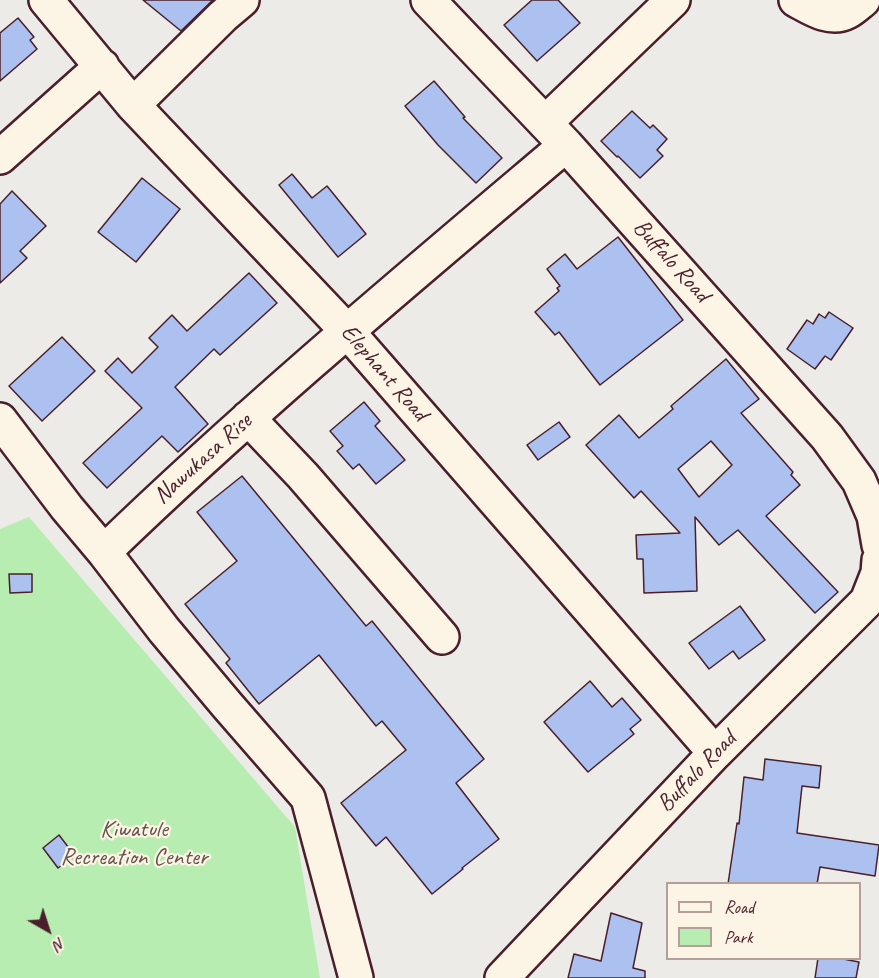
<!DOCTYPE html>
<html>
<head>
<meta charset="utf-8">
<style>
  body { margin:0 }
  #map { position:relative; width:879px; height:978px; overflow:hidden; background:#ecebe7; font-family:Caveat,sans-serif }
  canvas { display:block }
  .legend { position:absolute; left:666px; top:882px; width:195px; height:78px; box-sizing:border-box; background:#fcf5e5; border:2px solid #b59f9b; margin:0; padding:8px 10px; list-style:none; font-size:18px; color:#4a1f2b }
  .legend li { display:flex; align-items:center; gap:12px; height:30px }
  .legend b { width:30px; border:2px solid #b59f9b }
  .north { position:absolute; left:18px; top:900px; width:60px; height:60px; -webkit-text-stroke:4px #fcf5e5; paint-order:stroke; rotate:141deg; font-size:16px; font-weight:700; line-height:24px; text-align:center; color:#4a1f2b }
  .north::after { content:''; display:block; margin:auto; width:21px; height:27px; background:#4a1f2b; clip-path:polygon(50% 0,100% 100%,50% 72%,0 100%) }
</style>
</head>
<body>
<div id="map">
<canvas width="879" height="978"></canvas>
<ul class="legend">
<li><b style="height:8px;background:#fcf5e5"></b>Road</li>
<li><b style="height:16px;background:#b7edb0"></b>Park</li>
</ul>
<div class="north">N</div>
</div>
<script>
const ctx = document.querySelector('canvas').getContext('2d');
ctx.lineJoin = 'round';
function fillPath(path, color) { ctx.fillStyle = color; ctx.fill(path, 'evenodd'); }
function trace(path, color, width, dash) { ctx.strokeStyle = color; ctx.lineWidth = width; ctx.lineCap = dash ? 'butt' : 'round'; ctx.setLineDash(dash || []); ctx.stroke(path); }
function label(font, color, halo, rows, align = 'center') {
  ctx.font = font + ' Caveat,sans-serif'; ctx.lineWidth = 4.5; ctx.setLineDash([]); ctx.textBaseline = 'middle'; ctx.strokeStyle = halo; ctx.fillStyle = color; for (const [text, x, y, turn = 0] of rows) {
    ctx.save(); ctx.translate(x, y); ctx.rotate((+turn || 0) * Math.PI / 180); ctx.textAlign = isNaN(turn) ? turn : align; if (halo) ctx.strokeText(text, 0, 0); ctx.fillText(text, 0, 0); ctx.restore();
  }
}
fillPath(new Path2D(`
  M29 517 295 827 320 978H0V529Z`), '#b7edb0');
const building = new Path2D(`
  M143 0H213L181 31Z
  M532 0H558L580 23 537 61 504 25Z
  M18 18 34 37 30 40 37 49 0 81V33Z
  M434 81 465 117 463 118 502 158 476 183 438 145 405 106Z
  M632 111 650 128 653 125 667 139 657 150 663 156 640 178 618 156 617 157 601 141Z
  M292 174 312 198 327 186 366 234 338 257 279 185Z
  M142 178 180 209 136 262 98 232Z
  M12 191 46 226 20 251 27 258 0 283V204Z
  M618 237 683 320 600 385 559 332 555 335 535 312 559 291 557 288 560 286 547 269 565 254 577 269Z
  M249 273 277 303 220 355 214 349 175 387 208 424 178 452 162 436 107 488 83 463 142 408 105 371 118 358 132 373 158 347 149 338 172 315 187 331Z
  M829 312 853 328 831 360 825 356 815 369 787 349 807 320 813 324 819 314 825 318Z
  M62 337 95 371 42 421 9 386Z
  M726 359 759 399 741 413 793 472 791 475 800 485 766 516 838 592 815 613 738 530 719 545 695 517 697 591 644 593 643 559H637L636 535 680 533 641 491 634 498 586 445 619 415 639 438 673 409 671 406ZM711 441 732 465 699 497 678 469Z
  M364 402 380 421 375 426 405 460 376 484 359 464 353 469 337 451 343 446 330 431Z
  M559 422 570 437 538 460 527 445Z
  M242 476 366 626 372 621 484 759 456 783 499 839 462 868 463 869 432 894 386 837 376 846 341 803 406 750 382 721 376 726 319 655 259 704 226 663 230 659 185 604 237 561 197 512Z
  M9 574H32V592L10 593Z
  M740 606 765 640 739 659 733 651 709 669 689 643Z
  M590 681 612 707 622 698 641 720 630 729 634 734 588 772 544 722Z
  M765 759 821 766 819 788 802 786 797 833 879 845 875 876 820 867 817 884H728L737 823 739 824 744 777 763 780Z
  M59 835 75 856 58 868 43 848Z
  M611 913 642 923 633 968 645 971V978H568L574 954 601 961Z
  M818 958H838L859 962 856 978H815Z`);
fillPath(building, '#acc1ef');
trace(building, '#4a1f2b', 1.5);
const minor = new Path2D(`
  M46 0 133 105 347 331 715 753
  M428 0 566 145 827 437 859 481 874 516 879 545
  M796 0C811 8 830 21 847 12 853 9 858 4 863 0
  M133 105 223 16 242 0
  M545 123 673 0
  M0 157 102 66
  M248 418 303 476 442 637
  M0 420 67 508 104 552C252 409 409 278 566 145
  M104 552 164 630 227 705 308 798 356 978
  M502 978 715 753 867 601 878 573 879 560`);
trace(minor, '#4a1f2b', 38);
trace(minor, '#fcf5e5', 33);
label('24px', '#4a1f2b', '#fcf5e5', [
  ["Buffalo Road",671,261,48],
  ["Elephant Road",384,373,49],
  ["Nawukasa Rise",203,459,-42],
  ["Buffalo Road",697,772,-46]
]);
label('24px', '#65524c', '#fcf5e5', [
  ["Kiwatule",134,830],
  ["Recreation Center",134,858]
]);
</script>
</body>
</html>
